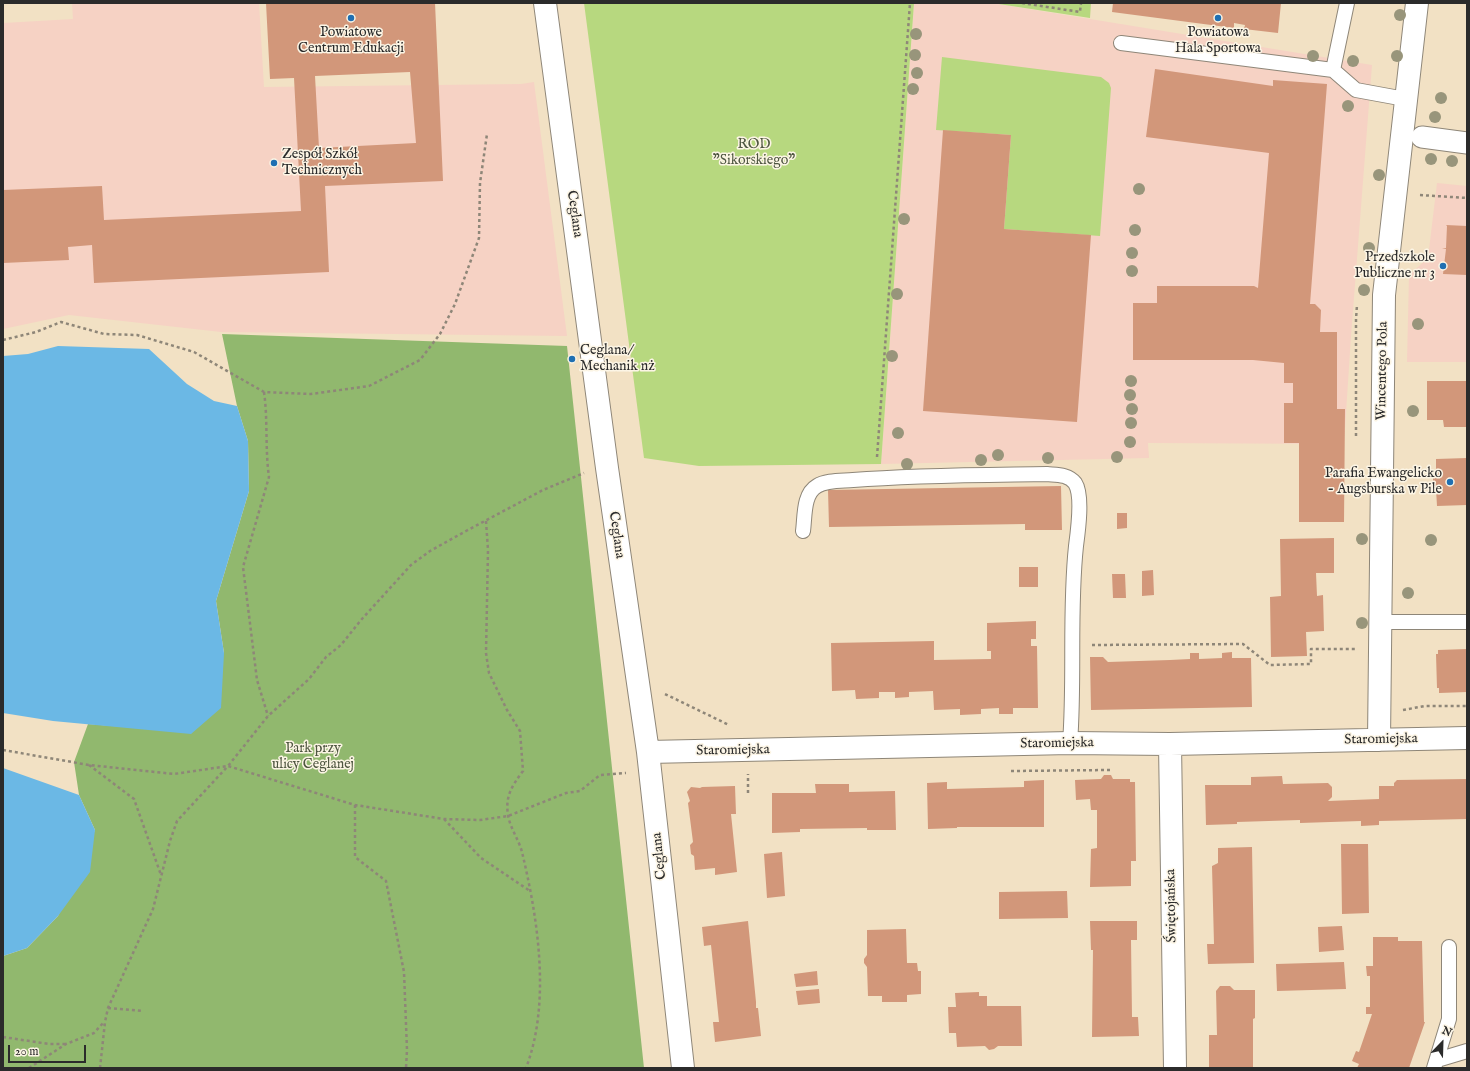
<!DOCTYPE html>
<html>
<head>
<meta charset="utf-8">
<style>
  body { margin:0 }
  #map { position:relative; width:1470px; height:1071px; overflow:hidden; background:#f2e1c4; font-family:"IM FELL English",serif }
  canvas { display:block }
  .frame { position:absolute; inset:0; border:4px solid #2b2b2b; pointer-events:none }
  .north { position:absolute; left:1422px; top:1023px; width:40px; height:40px; -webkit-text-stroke:3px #fcf5e5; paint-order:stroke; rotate:23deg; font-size:11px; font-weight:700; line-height:16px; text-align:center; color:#2b2b2b }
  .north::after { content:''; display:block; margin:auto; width:14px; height:18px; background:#2b2b2b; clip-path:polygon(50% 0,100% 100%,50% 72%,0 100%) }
  .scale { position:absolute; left:8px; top:1045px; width:78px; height:18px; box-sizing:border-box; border:2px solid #2b2b2b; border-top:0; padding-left:5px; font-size:12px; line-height:14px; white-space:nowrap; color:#2b2b2b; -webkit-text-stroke:3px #fcf5e5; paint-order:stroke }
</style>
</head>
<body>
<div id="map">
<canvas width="1470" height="1071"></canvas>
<div class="frame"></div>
<div class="north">N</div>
<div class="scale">20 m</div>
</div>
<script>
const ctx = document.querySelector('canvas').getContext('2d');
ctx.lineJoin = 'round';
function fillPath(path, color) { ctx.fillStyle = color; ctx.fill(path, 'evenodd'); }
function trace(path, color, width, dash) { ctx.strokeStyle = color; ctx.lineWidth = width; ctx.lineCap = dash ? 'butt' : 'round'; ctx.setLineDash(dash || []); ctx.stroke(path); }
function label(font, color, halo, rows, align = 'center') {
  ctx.font = font + ' "IM FELL English",serif'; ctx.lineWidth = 3; ctx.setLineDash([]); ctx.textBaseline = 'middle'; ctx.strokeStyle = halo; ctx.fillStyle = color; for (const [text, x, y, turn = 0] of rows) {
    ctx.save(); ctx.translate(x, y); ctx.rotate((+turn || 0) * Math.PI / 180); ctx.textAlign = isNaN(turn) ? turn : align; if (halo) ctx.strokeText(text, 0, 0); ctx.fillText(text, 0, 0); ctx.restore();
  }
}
fillPath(new Path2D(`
  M72 3H259L264 87 521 84 534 82 567 336 221 332 69 315 3 329V23L73 19Z
  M914 3H992L1372 65 1351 336 1344 444 1148 443 1149 458 881 464Z
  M1437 183 1467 186V362H1407L1409 275 1428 258Z`), '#f6d2c4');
fillPath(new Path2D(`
  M584 3H914L881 464 699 466 644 458Z
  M992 3H1091L1090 18Z
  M942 57 1101 77 1109 83 1111 88 1100 236 1004 229 1011 135 936 130Z`), '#b7d87f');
fillPath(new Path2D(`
  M222 334 567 346 644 1068H3V956L27 948 58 916 95 830 79 795 74 762 88 724 126 727 224 653 216 601 249 491 248 441 237 406Z`), '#91b86e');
fillPath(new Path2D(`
  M58 346 149 349 187 384 214 401 237 406 248 441 249 491 216 601 224 653 221 708 191 734 53 721 3 713V356L28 354Z
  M3 768 79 795 95 830 90 872 58 916 27 948 3 956Z`), '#6bb8e5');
fillPath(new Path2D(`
  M266 3H435L443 181 325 186 329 272 94 283 92 245 68 247 69 260 3 263V190L102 186 104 220 301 211 294 78 270 79ZM410 72 416 143 319 148 315 76Z
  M1113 3H1281L1278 33 1244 29 1245 25 1234 23V28L1112 12Z
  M1155 69 1273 86V80L1327 84 1310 304H1315L1321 310 1320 332H1337V409H1345L1344 522H1299V443H1284V403H1293V383H1284V363L1253 360H1133V303H1157V286H1254L1258 288 1269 153 1146 137Z
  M943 130 1011 135 1004 229 1091 235 1077 422 923 411Z
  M1446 225 1467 226V275L1443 274 1446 249 1442 248H1446L1447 226Z
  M1427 381H1467V427H1444L1443 420H1427Z
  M1467 458V505L1437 506 1436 489H1433V476H1436V459Z
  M1061 486 1062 530H1025V524L829 527 828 490Z
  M1117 513H1127V528L1117 529Z
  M1334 538V573H1316L1317 596 1323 595 1324 631 1306 632 1307 656 1271 657 1270 597 1281 596 1280 539Z
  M1019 567H1038V587H1019Z
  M1153 570 1154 595 1142 596V571Z
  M1112 574H1125L1126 598H1113Z
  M1036 621V639H1031V646H1037L1038 708H1013V714H999V708L981 709V714L960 715V709L934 710 933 691 909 692V697L895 698V692H879V698L856 699 855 690 832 691 831 643 934 641V660L991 659V651H987V623Z
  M1467 649V692L1439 693V688H1437L1436 654H1438V650Z
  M1232 652V658H1251L1252 707 1091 710 1090 657H1103L1108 662 1170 660 1190 659V653H1199V659L1222 658V653Z
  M1104 775H1111L1113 779H1130V782H1135L1136 861H1131V886L1090 887 1091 849 1097 848V810H1091L1090 799 1076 800 1075 780 1101 779Z
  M1282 776 1283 784 1328 783 1332 787V797L1328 801 1379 799V786H1394V783L1397 780 1467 779V819L1379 821V825L1361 826V821L1300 823V820L1237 822V824L1206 825 1205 785H1251V777Z
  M1044 780V827H957V828L928 829 927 783 947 782V789L1024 787V781Z
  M815 784H849V792L895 791 896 830H867V828L800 829V832L772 833V793H816Z
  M735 786 736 814H731L737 872 715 875V868L695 870 694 856 691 854 690 845 693 842 688 803 690 801 687 792 691 787 700 788 702 787Z
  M1341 844H1368L1369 913 1342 914Z
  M1252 847 1254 963 1208 964 1207 944H1214L1212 866 1218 863V848Z
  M782 852 785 896 767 898 764 854Z
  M1067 891 1068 918 999 919V892Z
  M748 921 756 1002V1008H758L761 1036 715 1042 713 1022H719L711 945 704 946 702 927Z
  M1090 921H1137V940H1131L1132 1017H1138L1139 1036 1092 1037 1093 950H1091Z
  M1342 926 1344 950 1319 952 1318 927Z
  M906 929 907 963H917L918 971H921V994L907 995V1002H882V996H868L867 967 864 963V959L867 955V930Z
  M1373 937H1398V941H1422L1424 1022H1425L1409 1068H1357L1359 1064 1352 1061 1356 1051 1359 1052 1372 1014H1366V1007H1370V976H1367L1366 966H1373Z
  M1344 962 1346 989 1277 991 1276 964Z
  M817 971 818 985 796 987 794 974Z
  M1220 986H1230L1234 990H1255V1018L1253 1019V1068L1209 1067V1035H1217L1216 991Z
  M819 989 820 1003 798 1005 796 991Z
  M979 992V996H987V1006H1021L1022 1046H998L994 1049 989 1050 985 1046 957 1047 956 1033H949L948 1007H956L955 993Z`), '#d2977a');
const service = new Path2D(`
  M1121 43 1333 70 1356 90 1405 99
  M1333 70 1347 3
  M803 531C805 517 803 494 817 486 826 480 842 481 853 480 917 475 982 475 1047 474 1056 475 1068 474 1075 483 1083 495 1078 531 1076 546 1069 611 1075 678 1070 743
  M1380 622H1467
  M1437 1060 1467 1051
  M1434 1068 1449 1019V947`);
const pedestrian = new Path2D(`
  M1422 137 1467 143`);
const minor = new Path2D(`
  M545 3 607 468 648 752 683 1068
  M1379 740 1384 295 1417 3
  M1170 744 1175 1068
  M648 752 1070 743 1170 744 1467 738`);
trace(service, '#8e8678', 16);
trace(pedestrian, '#8e8678', 23);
trace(minor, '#8e8678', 24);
trace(new Path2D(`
  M1022 3 1080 12 1081 3
  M1420 195 1467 198
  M3 340 36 332 61 322 104 334 137 335 194 352 264 392 311 394 369 386 420 360 440 334 455 304 479 238 480 183 487 134
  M264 392C268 420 265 449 269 477L243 567 257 680 268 716
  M1356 436V319L1357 305
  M877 457 910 3
  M486 521 488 550 486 653 489 673 507 710 520 731 523 771C512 786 505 796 508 815 510 828 519 840 522 852 538 919 551 1003 526 1068
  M1092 645 1243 644 1270 665 1311 664V649H1355
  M665 694 729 725
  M1403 710 1425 706H1467
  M3 750 89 765 174 774 228 766 268 716 309 679 326 657 341 645 361 620 411 565 430 551 466 531 543 490 584 473
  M89 765 134 799 161 875
  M1011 771 1110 770
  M748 793V774
  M355 805V857L386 881 404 972 407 1050 406 1068
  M444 819 481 858 530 891
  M108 1008 143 1011
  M3 1037 49 1044H66
  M29 1068 66 1044 94 1033 104 1022
  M100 1068 105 1022 108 1008 153 909 170 841 177 821 228 766 355 805 444 819 480 820 508 816 566 793 580 791 600 775 626 773`), '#8e8678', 2.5, [3, 3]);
trace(service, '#fff', 14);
trace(pedestrian, '#fff', 21);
trace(minor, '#fff', 22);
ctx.fillStyle = '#98957b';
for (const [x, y] of [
  [1400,15],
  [916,34],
  [915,55],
  [1313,56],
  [1397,56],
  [1353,61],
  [917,73],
  [913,89],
  [1441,98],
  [1348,106],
  [1435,117],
  [1431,159],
  [1452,161],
  [1379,175],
  [1139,189],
  [904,219],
  [1135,230],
  [1369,248],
  [1132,253],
  [1132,271],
  [1364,290],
  [897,294],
  [1418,324],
  [892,356],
  [1131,381],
  [1130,395],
  [1132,409],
  [1413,411],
  [1131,423],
  [898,433],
  [1130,442],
  [998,455],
  [1117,457],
  [1048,458],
  [981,460],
  [907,464],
  [1362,539],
  [1431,540],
  [1408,593],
  [1362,623]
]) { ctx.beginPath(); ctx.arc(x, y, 6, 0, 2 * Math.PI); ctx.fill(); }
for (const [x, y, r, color] of [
  [351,18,4,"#1f6fb2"],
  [1218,18,4,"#1f6fb2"],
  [274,163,4,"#1f6fb2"],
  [1443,266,4,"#1f6fb2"],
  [572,359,4,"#1f6fb2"],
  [1450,482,4,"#1f6fb2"]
]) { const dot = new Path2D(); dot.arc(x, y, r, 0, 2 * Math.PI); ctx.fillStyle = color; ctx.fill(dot); trace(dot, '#fcf5e5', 1.5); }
label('14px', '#2b2b2b', '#fcf5e5', [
  ["Powiatowe",351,33],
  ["Centrum Edukacji",351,49],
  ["Powiatowa",1218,33],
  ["Hala Sportowa",1218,49],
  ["Zespół Szkół",282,155,"left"],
  ["Technicznych",282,171,"left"],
  ["Przedszkole",1435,258,"right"],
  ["Publiczne nr 3",1435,274,"right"],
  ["Ceglana/",580,351,"left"],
  ["Mechanik nż",580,367,"left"],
  ["Parafia Ewangelicko",1442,474,"right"],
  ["- Augsburska w Pile",1442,490,"right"]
]);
label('14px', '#4e5640', '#fcf5e5', [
  ["ROD",754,145],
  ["\"Sikorskiego\"",754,161],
  ["Park przy",313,749],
  ["ulicy Ceglanej",313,765]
]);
label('14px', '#2b2b2b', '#fcf5e5', [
  ["Ceglana",574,214,82],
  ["Wincentego Pola",1383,371,-89],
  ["Ceglana",616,535,82],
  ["Staromiejska",1381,740,-1],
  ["Staromiejska",1057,744,-1],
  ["Staromiejska",733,751,-1],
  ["Ceglana",660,856,-96],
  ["Świętojańska",1172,906,-91]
]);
</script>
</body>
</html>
